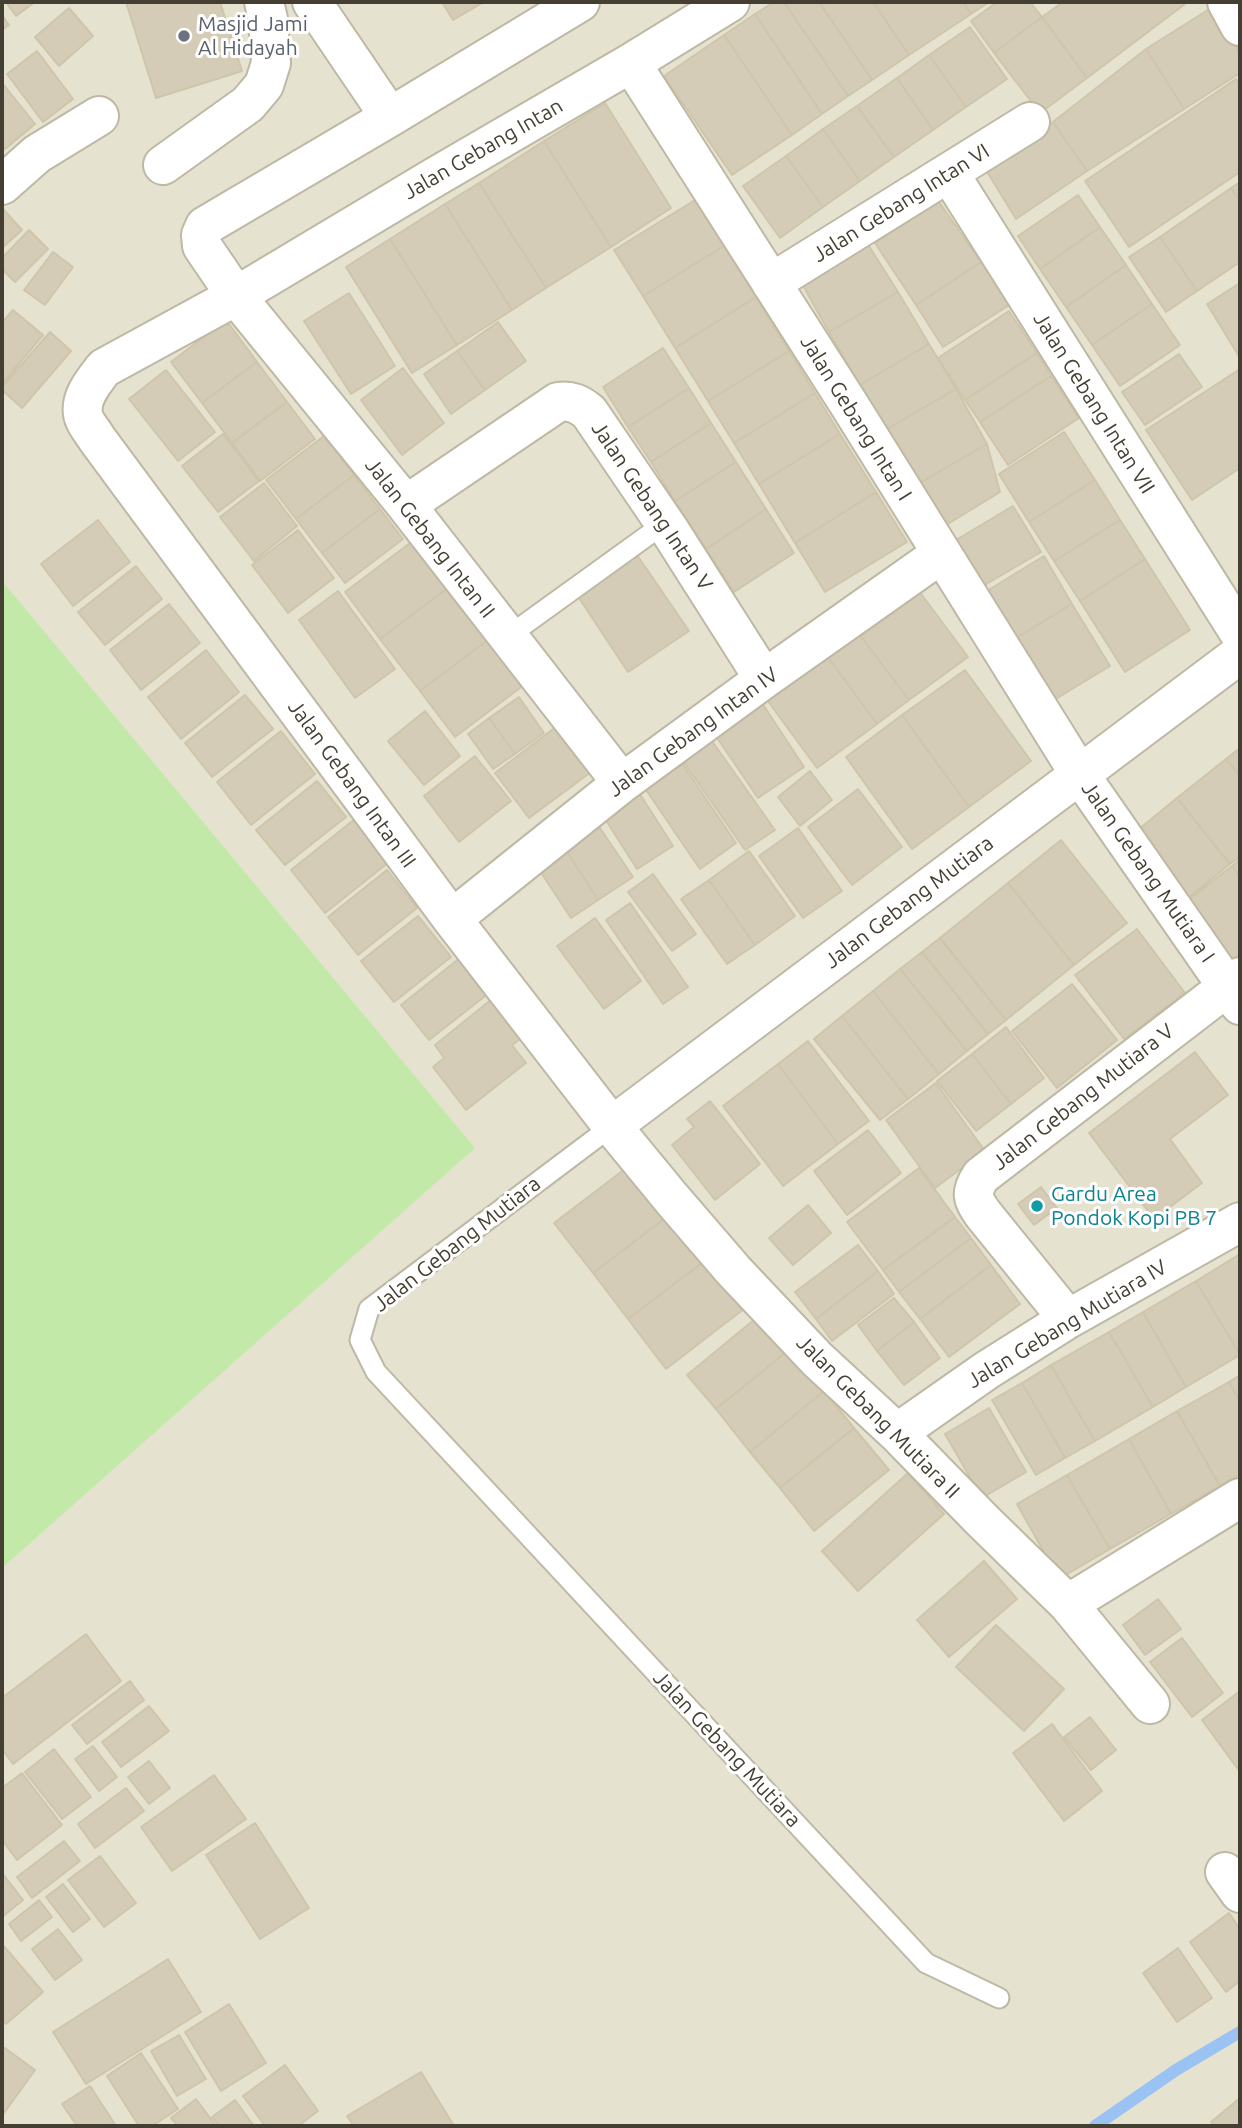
<!DOCTYPE html>
<html>
<head>
<meta charset="utf-8">
<style>
  body { margin:0 }
  #map { position:relative; width:1242px; height:2128px; overflow:hidden; background:#f2efe2; font-family:Ubuntu,sans-serif }
  canvas { display:block }
  .frame { position:absolute; inset:0; border:4px solid #443f32; pointer-events:none }
</style>
</head>
<body>
<div id="map">
<canvas width="1242" height="2128"></canvas>
<div class="frame"></div>
</div>
<script>
const ctx = document.querySelector('canvas').getContext('2d');
ctx.lineJoin = 'round';
function fillPath(path, color) { ctx.fillStyle = color; ctx.fill(path, 'evenodd'); }
function trace(path, color, width, dash) { ctx.strokeStyle = color; ctx.lineWidth = width; ctx.lineCap = dash ? 'butt' : 'round'; ctx.setLineDash(dash || []); ctx.stroke(path); }
function label(font, color, halo, rows, align = 'center') {
  ctx.font = font + ' Ubuntu,sans-serif'; ctx.lineWidth = 6; ctx.setLineDash([]); ctx.textBaseline = 'middle'; ctx.strokeStyle = halo; ctx.fillStyle = color; for (const [text, x, y, turn = 0] of rows) {
    ctx.save(); ctx.translate(x, y); ctx.rotate((+turn || 0) * Math.PI / 180); ctx.textAlign = isNaN(turn) ? turn : align; if (halo) ctx.strokeText(text, 0, 0); ctx.fillText(text, 0, 0); ctx.restore();
  }
}
fillPath(new Path2D(`
  M2 2H1240V2126H2Z`), '#e6e2d0');
fillPath(new Path2D(`
  M2 581 475 1148 2 1568Z`), '#c3e9a8');
trace(new Path2D(`
  M1095 2126 1176 2070 1240 2032`), '#9ac3f3', 12);
const building = new Path2D(`
  M6 2H35L16 16Z
  M126 2H220L242 71 156 98Z
  M442 2H484L453 20Z
  M774 2H784L848 96 822 114 755 14Z
  M784 2H819L872 80 848 96Z
  M819 2H873L909 55 872 80Z
  M873 2H963L971 14 909 55Z
  M963 2H989L971 14Z
  M997 2H1030L1042 17 994 53 971 21Z
  M1063 2H1183L1185 4 1087 78 1042 17Z
  M69 8 93 36 59 66 35 37Z
  M1211 8 1240 53V73L1184 109 1146 49Z
  M755 14 822 114 792 135 724 35Z
  M2 15 9 25 2 30Z
  M1042 17 1087 78 1040 113 994 53Z
  M970 27 1007 79 966 107 929 55Z
  M724 35 792 135 732 175 664 76Z
  M1146 49 1184 109 1087 171 1053 122Z
  M37 51 73 99 43 122 7 74Z
  M929 55 966 107 933 130 897 78Z
  M897 78 933 130 894 157 857 106Z
  M1236 79 1240 86V172L1129 247 1085 181Z
  M3 84 35 124 5 149 2 145Z
  M605 103 671 208 611 247 544 141Z
  M857 106 894 157 860 181 823 129Z
  M1053 122 1087 171 1016 219 986 170Z
  M823 129 860 181 823 207 786 156Z
  M544 141 611 247 546 288 479 183Z
  M786 156 823 207 780 238 743 186Z
  M1240 182V201L1231 188Z
  M479 183 546 288 512 310 445 204Z
  M1231 188 1240 201V262L1197 291 1160 237Z
  M1078 195 1100 227 1040 269 1018 236Z
  M695 200 724 246 643 296 614 250Z
  M939 202 981 262 916 305 875 243Z
  M445 204 512 310 457 345 390 239Z
  M2 208 22 230 2 248Z
  M1100 227 1126 265 1066 307 1040 269Z
  M29 230 48 249 15 282 2 269V258Z
  M1160 237 1197 291 1166 312 1129 257Z
  M390 239 457 345 412 373 346 267Z
  M867 243 898 292 829 332 801 282Z
  M724 246 756 297 675 348 643 296Z
  M53 252 73 267 45 305 24 290Z
  M981 262 1011 304 943 347 916 305Z
  M1126 265 1152 304 1092 345 1066 307Z
  M1240 283V358L1207 304Z
  M898 292 929 344 860 385 829 332Z
  M349 293 395 366 351 394 304 321Z
  M756 297 789 351 708 401 675 348Z
  M1152 304 1180 345 1120 386 1092 345Z
  M13 310 43 335 2 384V323Z
  M1009 311 1037 353 965 400 938 358Z
  M226 320 257 362 202 403 171 362Z
  M498 322 526 361 485 390 457 351Z
  M50 332 71 351 22 408 2 390V387Z
  M929 344 956 389 887 429 860 385Z
  M663 348 689 388 628 427 603 387Z
  M457 351 485 390 451 414 424 374Z
  M789 351 815 393 734 443 708 401Z
  M1037 353 1051 376 980 422 965 400Z
  M1179 354 1202 387 1145 425 1122 392Z
  M257 362 287 402 232 443 202 403Z
  M403 368 444 423 402 455 361 400Z
  M1240 369V468L1192 500 1146 430Z
  M166 370 215 432 178 461 129 399Z
  M1051 376 1079 418 1008 465 980 422Z
  M689 388 711 423 651 462 628 427Z
  M956 389 987 444 918 484 887 429Z
  M815 393 840 434 759 484 734 443Z
  M287 402 315 439 260 481 232 443Z
  M711 423 736 462 675 501 651 462Z
  M1064 432 1095 480 1029 522 999 474Z
  M223 434 259 481 218 512 182 466Z
  M840 434 876 492 795 543 759 484Z
  M324 436 354 475 296 519 266 480Z
  M987 444 1000 492 943 527 918 484Z
  M736 462 766 509 706 549 675 501Z
  M354 475 380 509 322 553 296 519Z
  M1095 480 1120 520 1054 561 1029 522Z
  M264 483 297 526 254 561 220 517Z
  M876 492 907 542 825 592 795 543Z
  M1013 506 1041 552 983 586 956 540Z
  M380 509 403 539 345 583 322 553Z
  M766 509 794 553 734 592 706 549Z
  M98 520 130 562 73 606 41 564Z
  M1120 520 1145 559 1080 601 1054 561Z
  M298 530 334 578 288 613 252 565Z
  M414 540 449 587 380 639 345 592Z
  M637 555 689 631 628 672 577 595Z
  M1044 556 1072 604 1016 638 987 591Z
  M1145 559 1190 630 1125 672 1080 601Z
  M136 566 162 599 105 645 78 612Z
  M913 583 968 657 909 700 853 626Z
  M449 587 489 639 420 691 380 639Z
  M338 591 395 669 355 698 299 620Z
  M169 604 200 643 141 690 110 650Z
  M1072 604 1110 666 1054 700 1016 638Z
  M853 626 909 700 877 724 822 649Z
  M489 639 524 685 455 737 420 691Z
  M822 649 877 724 817 768 762 693Z
  M206 650 239 692 181 739 148 697Z
  M965 670 1031 761 969 807 902 715Z
  M245 695 273 729 212 777 185 743Z
  M519 697 544 733 515 754 489 718Z
  M760 700 804 767 758 798 713 732Z
  M425 711 460 756 424 785 388 741Z
  M902 715 969 807 912 849 846 757Z
  M489 718 515 754 493 769 468 734Z
  M557 726 591 772 529 818 495 773Z
  M281 731 315 774 251 825 217 782Z
  M707 734 775 830 745 850 678 754Z
  M1240 748V776L1226 759Z
  M475 756 511 801 459 842 424 796Z
  M679 759 736 843 700 869 642 784Z
  M1226 759 1240 776V857L1230 864 1177 798Z
  M810 771 832 800 800 826 778 797Z
  M317 781 346 817 285 865 256 830Z
  M636 788 673 846 637 869 600 811Z
  M858 789 902 847 852 885 808 827Z
  M1177 798 1230 864 1186 900 1133 834Z
  M355 819 389 862 325 913 291 870Z
  M598 825 633 877 598 900 564 847Z
  M798 828 842 891 803 918 759 856Z
  M1061 840 1127 923 1074 965 1008 883Z
  M564 847 598 900 571 918 536 865Z
  M749 851 795 916 755 945 709 880Z
  M1240 860V877L1232 866Z
  M1232 866 1240 877V962L1236 965 1187 901Z
  M387 870 417 908 358 955 328 917Z
  M653 874 696 934 672 951 628 892Z
  M709 880 755 945 727 964 681 899Z
  M1008 883 1074 965 1006 1020 940 938Z
  M630 903 688 987 663 1004 606 920Z
  M418 916 451 957 394 1002 361 961Z
  M595 918 641 981 604 1009 557 946Z
  M1137 929 1185 993 1124 1039 1075 975Z
  M940 938 1006 1020 988 1034 922 952Z
  M922 952 988 1034 967 1051 900 969Z
  M461 957 489 993 429 1040 401 1005Z
  M900 969 967 1051 939 1074 873 991Z
  M1072 984 1117 1040 1057 1088 1012 1031Z
  M873 991 939 1074 908 1099 842 1016Z
  M492 999 523 1037 512 1045 526 1063 466 1110 433 1067 444 1058 435 1045Z
  M842 1016 908 1099 880 1120 814 1039Z
  M1006 1027 1044 1078 1011 1104 972 1054Z
  M808 1041 869 1121 838 1144 778 1064Z
  M1195 1052 1228 1095 1170 1139 1202 1183 1154 1219 1089 1133Z
  M972 1054 1011 1104 976 1131 937 1081Z
  M778 1064 838 1144 783 1186 723 1106Z
  M936 1083 985 1151 935 1188 886 1120Z
  M710 1101 760 1164 715 1200 672 1145 694 1127 687 1119Z
  M868 1130 901 1173 847 1215 814 1171Z
  M634 1162 672 1213 593 1273 554 1223Z
  M919 1168 955 1217 883 1270 847 1222Z
  M1041 1187 1057 1208 1034 1225 1018 1204Z
  M808 1205 831 1233 793 1265 769 1238Z
  M672 1213 707 1259 628 1319 593 1273Z
  M955 1217 971 1238 899 1292 883 1270Z
  M971 1238 991 1265 920 1319 899 1292Z
  M858 1245 878 1271 816 1319 795 1292Z
  M1240 1254V1355L1196 1281Z
  M707 1259 745 1308 666 1369 628 1319Z
  M991 1265 1020 1304 949 1357 920 1319Z
  M878 1271 894 1294 832 1341 816 1319Z
  M1196 1281 1240 1355 1186 1387 1143 1312Z
  M894 1298 914 1322 877 1351 858 1325Z
  M1143 1312 1186 1387 1153 1407 1109 1332Z
  M761 1314 790 1349 716 1409 687 1375Z
  M914 1322 940 1358 904 1385 877 1351Z
  M1109 1332 1153 1407 1095 1441 1051 1365Z
  M790 1349 824 1391 750 1452 716 1409Z
  M1051 1365 1095 1441 1065 1458 1022 1383Z
  M1240 1375V1402L1229 1382Z
  M1229 1382 1240 1402V1474L1220 1486 1177 1411Z
  M1022 1383 1065 1458 1036 1475 992 1400Z
  M824 1391 854 1428 780 1488 750 1452Z
  M989 1408 1026 1472 982 1498 945 1434Z
  M1177 1411 1220 1486 1171 1514 1129 1439Z
  M854 1428 889 1470 814 1531 780 1488Z
  M1129 1439 1171 1514 1110 1549 1067 1475Z
  M908 1473 944 1514 858 1591 822 1551Z
  M1067 1475 1110 1549 1059 1579 1017 1504Z
  M984 1561 1017 1599 949 1657 917 1620Z
  M1158 1599 1181 1629 1145 1655 1123 1625Z
  M996 1625 1064 1689 1024 1731 956 1667Z
  M86 1634 121 1681 13 1764 2 1749V1698Z
  M1182 1638 1223 1693 1192 1717 1150 1662Z
  M130 1681 144 1700 87 1744 72 1725Z
  M1240 1691V1772L1202 1720Z
  M149 1706 169 1731 121 1767 102 1742Z
  M1090 1717 1116 1750 1091 1770 1064 1737Z
  M1052 1724 1102 1791 1064 1821 1013 1753Z
  M93 1746 117 1777 99 1791 75 1759Z
  M54 1749 91 1797 62 1819 25 1772Z
  M149 1761 170 1788 149 1804 128 1777Z
  M22 1773 62 1825 17 1860 2 1840V1788Z
  M214 1775 246 1819 172 1871 141 1827Z
  M126 1788 144 1811 95 1848 78 1824Z
  M255 1823 309 1908 260 1939 206 1855Z
  M64 1841 80 1861 32 1898 17 1877Z
  M100 1856 136 1903 104 1927 68 1880Z
  M2 1873 23 1900 2 1917Z
  M63 1884 90 1919 73 1932 46 1897Z
  M39 1900 52 1917 21 1941 9 1924Z
  M1229 1913 1240 1929V1981L1226 1992 1190 1942Z
  M58 1929 82 1960 55 1980 32 1949Z
  M2 1944 43 1992 6 2024 2 2019Z
  M1178 1948 1212 1998 1177 2022 1143 1973Z
  M168 1959 201 2012 86 2084 53 2032Z
  M229 2004 266 2063 221 2091 185 2032Z
  M179 2035 206 2079 177 2096 151 2051Z
  M2 2046 35 2070 2 2116Z
  M141 2053 178 2109 152 2126H139L107 2076Z
  M285 2065 318 2111 298 2126H265L243 2096Z
  M421 2072 454 2126H354L347 2116Z
  M90 2086 116 2126H77L62 2104Z
  M1240 2098V2126H1215L1211 2122Z
  M196 2099 216 2126H178L171 2118Z
  M235 2100 254 2126H219L212 2117Z`);
fillPath(building, '#d4ccb7');
trace(building, '#cfc5aa', 2);
const lane = new Path2D(`
  M507 637 665 523
  M612 1126 369 1309 360 1340 376 1372 926 1963 999 1998`);
const street = new Path2D(`
  M312 2 390 117
  M580 2 390 117 205 226 201 235 202 246 236 296 406 505 622 783
  M730 2 631 63 435 177 236 296 104 368C94 381 80 397 83 414 84 422 93 432 97 439L452 919 612 1126 672 1199 734 1271 817 1359 897 1433 983 1521 1068 1604 1150 1704
  M1227 2 1240 26
  M631 63 850 406 1080 775 1240 1005
  M163 165 248 104 264 85 271 63 268 19 264 2
  M949 173 1240 634
  M2 185 37 154 99 116
  M771 283 1030 122
  M406 505 558 402C571 400 579 404 589 412L670 531 764 679
  M452 919 622 783 764 679 941 554
  M612 1126 1240 654
  M1068 1319 983 1214C972 1198 970 1193 981 1176L1240 977
  M897 1433 987 1370 1068 1319 1240 1222
  M1068 1604 1240 1498
  M1225 1872 1240 1893`);
trace(lane, '#beb8a4', 23);
trace(street, '#beb8a4', 42);
trace(lane, '#fff', 19);
trace(street, '#fff', 38);
for (const [x, y, r, color] of [
  [184,36,7,"#6b7280"],
  [1037,1206,7,"#0f9aa8"]
]) { const dot = new Path2D(); dot.arc(x, y, r, 0, 2 * Math.PI); ctx.fillStyle = color; ctx.fill(dot); trace(dot, '#fff', 2.5); }
label('21px', '#5b616d', '#fff', [
  ["Masjid Jami",198,24],
  ["Al Hidayah",198,48]
], 'left');
label('21px', '#443f32', '#fff', [
  ["Jalan Gebang Intan",483,149,-30],
  ["Jalan Gebang Intan VI",901,203,-32],
  ["Jalan Gebang Intan VII",1094,403,58],
  ["Jalan Gebang Intan I",856,418,58],
  ["Jalan Gebang Intan V",652,506,56],
  ["Jalan Gebang Intan II",430,538,52],
  ["Jalan Gebang Intan IV",693,732,-36],
  ["Jalan Gebang Intan III",352,784,54],
  ["Jalan Gebang Mutiara I",1148,872,55],
  ["Jalan Gebang Mutiara",909,902,-37],
  ["Jalan Gebang Mutiara V",1083,1097,-38],
  ["Jalan Gebang Mutiara",457,1244,-38],
  ["Jalan Gebang Mutiara IV",1067,1324,-31],
  ["Jalan Gebang Mutiara II",878,1417,45],
  ["Jalan Gebang Mutiara",727,1749,47]
]);
label('21px', '#0d838f', '#fff', [
  ["Gardu Area",1051,1194],
  ["Pondok Kopi PB 7",1051,1218]
], 'left');
</script>
</body>
</html>
